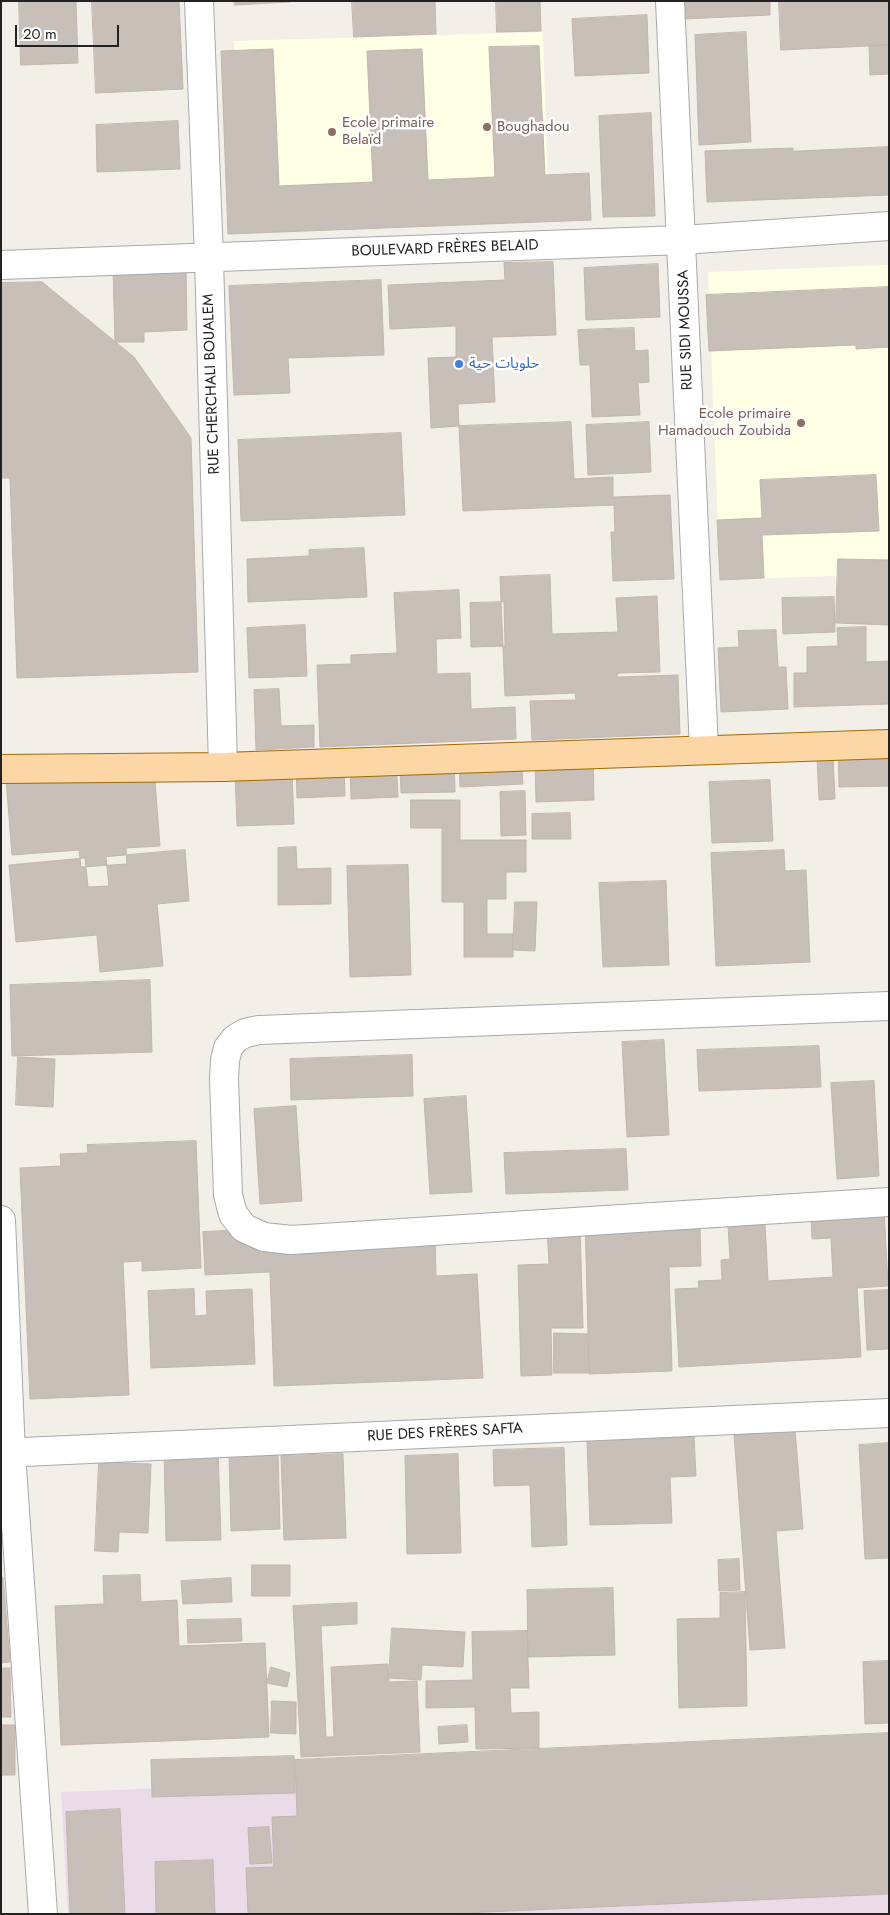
<!DOCTYPE html>
<html>
<head>
<meta charset="utf-8">
<style>
  body { margin:0 }
  #map { position:relative; width:890px; height:1915px; overflow:hidden; background:#f2efe9; font-family:Jost,sans-serif }
  canvas { display:block }
  .frame { position:absolute; inset:0; border:2px solid #222; pointer-events:none }
  .scale { position:absolute; left:15px; top:25px; width:104px; height:22px; box-sizing:border-box; border:2px solid #222; border-top:0; padding-left:6px; font-size:15px; line-height:18px; white-space:nowrap; color:#222; -webkit-text-stroke:4px #fff; paint-order:stroke }
</style>
</head>
<body>
<div id="map">
<canvas width="890" height="1915"></canvas>
<div class="frame"></div>
<div class="scale">20 m</div>
</div>
<script>
const ctx = document.querySelector('canvas').getContext('2d');
ctx.lineJoin = 'round';
function fillPath(path, color) { ctx.fillStyle = color; ctx.fill(path, 'evenodd'); }
function trace(path, color, width, dash) { ctx.strokeStyle = color; ctx.lineWidth = width; ctx.lineCap = dash ? 'butt' : 'round'; ctx.setLineDash(dash || []); ctx.stroke(path); }
function label(font, color, halo, rows, align = 'center') {
  ctx.font = font + ' Jost,"Noto Sans Arabic",sans-serif'; ctx.lineWidth = 5; ctx.setLineDash([]); ctx.textBaseline = 'middle'; ctx.strokeStyle = halo; ctx.fillStyle = color; for (const [text, x, y, turn = 0] of rows) {
    ctx.save(); ctx.translate(x, y); ctx.rotate((+turn || 0) * Math.PI / 180); ctx.textAlign = isNaN(turn) ? turn : align; if (halo) ctx.strokeText(text, 0, 0); ctx.fillText(text, 0, 0); ctx.restore();
  }
}
fillPath(new Path2D(`
  M889 1761V1914H68L61 1792Z`), '#ebdbe8');
fillPath(new Path2D(`
  M543 32 549 219 238 227 234 41Z
  M889 265V574L720 580 708 272Z`), '#ffffe5');
const building = new Path2D(`
  M19 1H76L78 63 21 65Z
  M92 1H179L183 89 96 93Z
  M234 1H290V2L235 5Z
  M352 1H435L436 34 354 37Z
  M496 1H540L541 31 497 32Z
  M683 1H770V15L684 19Z
  M779 1H889V45L781 50Z
  M647 15 649 73 575 76 572 19Z
  M746 32 751 142 699 145 695 35Z
  M889 45V74L870 75 869 46Z
  M539 46 545 175 589 173 591 220 228 234 221 51 273 49 279 186 373 182 367 51 422 49 428 180 495 177 489 47Z
  M651 113 655 216 603 217 599 116Z
  M178 121 180 169 97 172 96 125Z
  M889 147V195L707 202 705 151 793 148V151Z
  M553 262 556 335 492 337 495 402 458 404 459 426 431 428 428 358 456 357V326L390 329 388 285 505 280 504 263Z
  M658 264 660 317 586 320 584 268Z
  M186 266 187 330 144 332V342H115L113 268Z
  M381 280 384 355 288 358 290 393 234 395 229 286Z
  M42 282 134 357 191 438 198 672 17 678 10 478H1V283Z
  M889 287V347L856 349V345L709 351 706 295Z
  M634 328 635 351 648 350 649 382 638 383 640 415 592 417 590 365H580L578 330Z
  M571 422 574 479 613 477V497L670 495 674 579 613 581 611 532H615L614 505 463 511 459 426Z
  M649 422 651 472 588 475 586 425Z
  M401 433 405 515 241 521 238 440Z
  M876 475 879 531 762 535 764 578 720 580 717 520 762 518 760 480Z
  M364 548 367 597 248 602 247 559 309 556V550Z
  M838 559 889 560V625L836 623Z
  M550 575 552 634 618 632 616 598 657 596 660 672 619 673 617 674V677L678 675 680 734 532 740 530 701 576 700 575 693 505 696 500 577Z
  M459 590 461 638 436 639 437 674 470 673 471 709 515 707 516 739 320 747 317 665 351 664V655L397 653 394 593Z
  M834 597 835 632 783 634 782 598Z
  M504 602 505 646 471 647 470 603Z
  M305 625 307 676 249 678 247 628Z
  M866 627V662L889 661V704L794 707V673H807V647L838 646 837 628Z
  M776 630 778 667H786L788 709 721 712 718 648 739 647 738 631Z
  M279 689 281 726 314 725V747L256 750 254 690Z
  M889 732V786L839 787 838 733Z
  M832 736 835 799 819 800 816 737Z
  M593 753 594 800 536 802 535 755Z
  M454 756 455 792 401 793 400 757Z
  M521 756 523 784 460 787 459 759Z
  M396 760 398 797 351 799 350 761Z
  M344 764 345 796 297 798 296 765Z
  M154 768 160 846 126 848 127 864 81 867 79 850 12 855 6 779Z
  M292 770 294 824 237 826 235 772Z
  M770 780 773 841 712 843 709 782Z
  M525 791 526 835 501 836 500 792Z
  M411 800H460V840H526V872H506V899H487V934H513V957H464V902H442V828H411Z
  M570 813 571 839H532V814Z
  M296 847 297 869 331 868V904L278 905V848Z
  M185 850 189 901 157 904 163 966 100 972 97 935 16 942 9 865 85 858 88 887 109 886 106 857Z
  M784 850 785 871 806 870 810 962 716 966 711 853Z
  M408 865 411 975 350 977 347 866Z
  M666 881 669 965 603 967 599 883Z
  M515 902H537L535 951 513 950Z
  M150 980 152 1052 12 1056 10 985Z
  M664 1040 669 1135 627 1137 622 1042Z
  M819 1046 821 1087 699 1091 697 1050Z
  M412 1055 413 1096 291 1100 290 1059Z
  M18 1057 55 1059 53 1107 16 1105Z
  M874 1081 879 1176 837 1179 831 1083Z
  M466 1096 472 1192 430 1194 424 1099Z
  M296 1106 302 1201 260 1204 254 1109Z
  M196 1141 201 1268 142 1271V1261L123 1262 129 1395 30 1399 20 1168 61 1166 60 1154 88 1153 87 1145Z
  M626 1149 628 1190 506 1194 504 1153Z
  M884 1208 888 1286 857 1288 861 1357 679 1367 675 1289 699 1288 698 1281 722 1280 721 1260 730 1259 728 1226 765 1224 768 1281 833 1277 831 1238 812 1239 811 1212Z
  M675 1213V1230L700 1229 701 1266 669 1267 672 1371 589 1374 585 1216Z
  M580 1225 583 1328H551L552 1375 521 1376 518 1265 549 1264 547 1226Z
  M259 1229 435 1232 436 1276 477 1274 483 1378 274 1386 270 1272 205 1275 203 1232Z
  M194 1289 195 1316 207 1315 206 1291 252 1289 255 1364 151 1368 148 1291Z
  M889 1290V1349L867 1350 864 1291Z
  M554 1333 589 1334 588 1373H554Z
  M795 1429 803 1529 776 1531 785 1648 750 1650 734 1434Z
  M694 1435 696 1476 670 1477 672 1523 590 1525 587 1440Z
  M889 1443V1558L865 1559 859 1445Z
  M564 1448 567 1545 532 1547 530 1485 494 1486 493 1450Z
  M218 1449 221 1540 166 1541 164 1451Z
  M278 1453 280 1529 231 1531 229 1454Z
  M343 1454 346 1538 284 1540 281 1456Z
  M458 1454 461 1553 407 1554 405 1456Z
  M99 1462 151 1464 148 1533 119 1532 118 1552 95 1551Z
  M739 1559 740 1590 719 1591 718 1560Z
  M252 1565H290V1596H252Z
  M140 1575 141 1602 177 1600 179 1646 265 1643 269 1737 61 1745 55 1606 104 1604 103 1576Z
  M1 1577H3L10 1662 1 1663Z
  M231 1578 232 1602 183 1604 181 1581Z
  M613 1588 615 1655 528 1657 527 1590Z
  M745 1592 747 1706 679 1708 677 1619 720 1618V1593Z
  M357 1603V1624L321 1626 326 1737H334L331 1667 388 1664 389 1682 417 1681 420 1752 301 1757 293 1606Z
  M241 1619 242 1641 188 1643 187 1620Z
  M392 1628 465 1632 463 1667 422 1665 421 1680 389 1678Z
  M527 1631 529 1688H510L511 1713 539 1712V1748L476 1749 475 1707 426 1708V1681L473 1680 472 1632Z
  M889 1661V1723L865 1724 863 1662Z
  M271 1667 290 1673 287 1687 267 1683Z
  M1 1668H10L11 1717H1Z
  M272 1701 296 1702V1734L271 1733Z
  M1 1725H15V1775H1Z
  M467 1725 468 1742 439 1744 438 1727Z
  M889 1733V1894L442 1914H248L246 1868 274 1867 272 1817 297 1816 295 1760Z
  M294 1756 295 1793 152 1797 151 1760Z
  M120 1809 125 1914H70L66 1812Z
  M269 1827 272 1863 250 1864 248 1828Z
  M213 1860 215 1914H156L155 1862Z`);
fillPath(building, '#c7bfb8');
trace(building, '#c4b6ab', 1);
const minor = new Path2D(`
  M199 1 209 258 223 767
  M670 1 704 749
  M1 265 682 240 889 226
  M889 1006 259 1030 245 1033 235 1039 228 1048 225 1060 224 1079 228 1195 233 1214 244 1228 264 1237 291 1240 889 1202
  M1 1220 11 1453 43 1914
  M1 1453 889 1413`);
const major = new Path2D(`
  M1 769 223 767 889 744`);
trace(minor, '#a9a9a9', 30);
trace(major, '#a06b00', 30);
trace(minor, '#fff', 28);
trace(major, '#fcd6a4', 28);
for (const [x, y, r, color] of [
  [487,127,5,"#8d6e63"],
  [332,132,5,"#8d6e63"],
  [459,364,5,"#3f7fe0"],
  [801,423,5,"#8d6e63"]
]) { const dot = new Path2D(); dot.arc(x, y, r, 0, 2 * Math.PI); ctx.fillStyle = color; ctx.fill(dot); trace(dot, '#fff', 2); }
label('15px', '#785e54', '#fff', [
  ["Ecole primaire",342,123],
  ["Belaïd",342,140],
  ["Boughadou",497,127],
  ["Ecole primaire",791,414,"right"],
  ["Hamadouch Zoubida",791,431,"right"]
], 'left');
label('15px', '#222', '#fff', [
  ["BOULEVARD FRÈRES BELAID",445,249,-2],
  ["RUE SIDI MOUSSA",686,330,-92],
  ["RUE CHERCHALI BOUALEM",212,384,-92],
  ["RUE DES FRÈRES SAFTA",445,1433,-3]
]);
label('15px', '#366cbe', '#fff', [
  ["حلويات حية",469,364]
], 'left');
</script>
</body>
</html>
